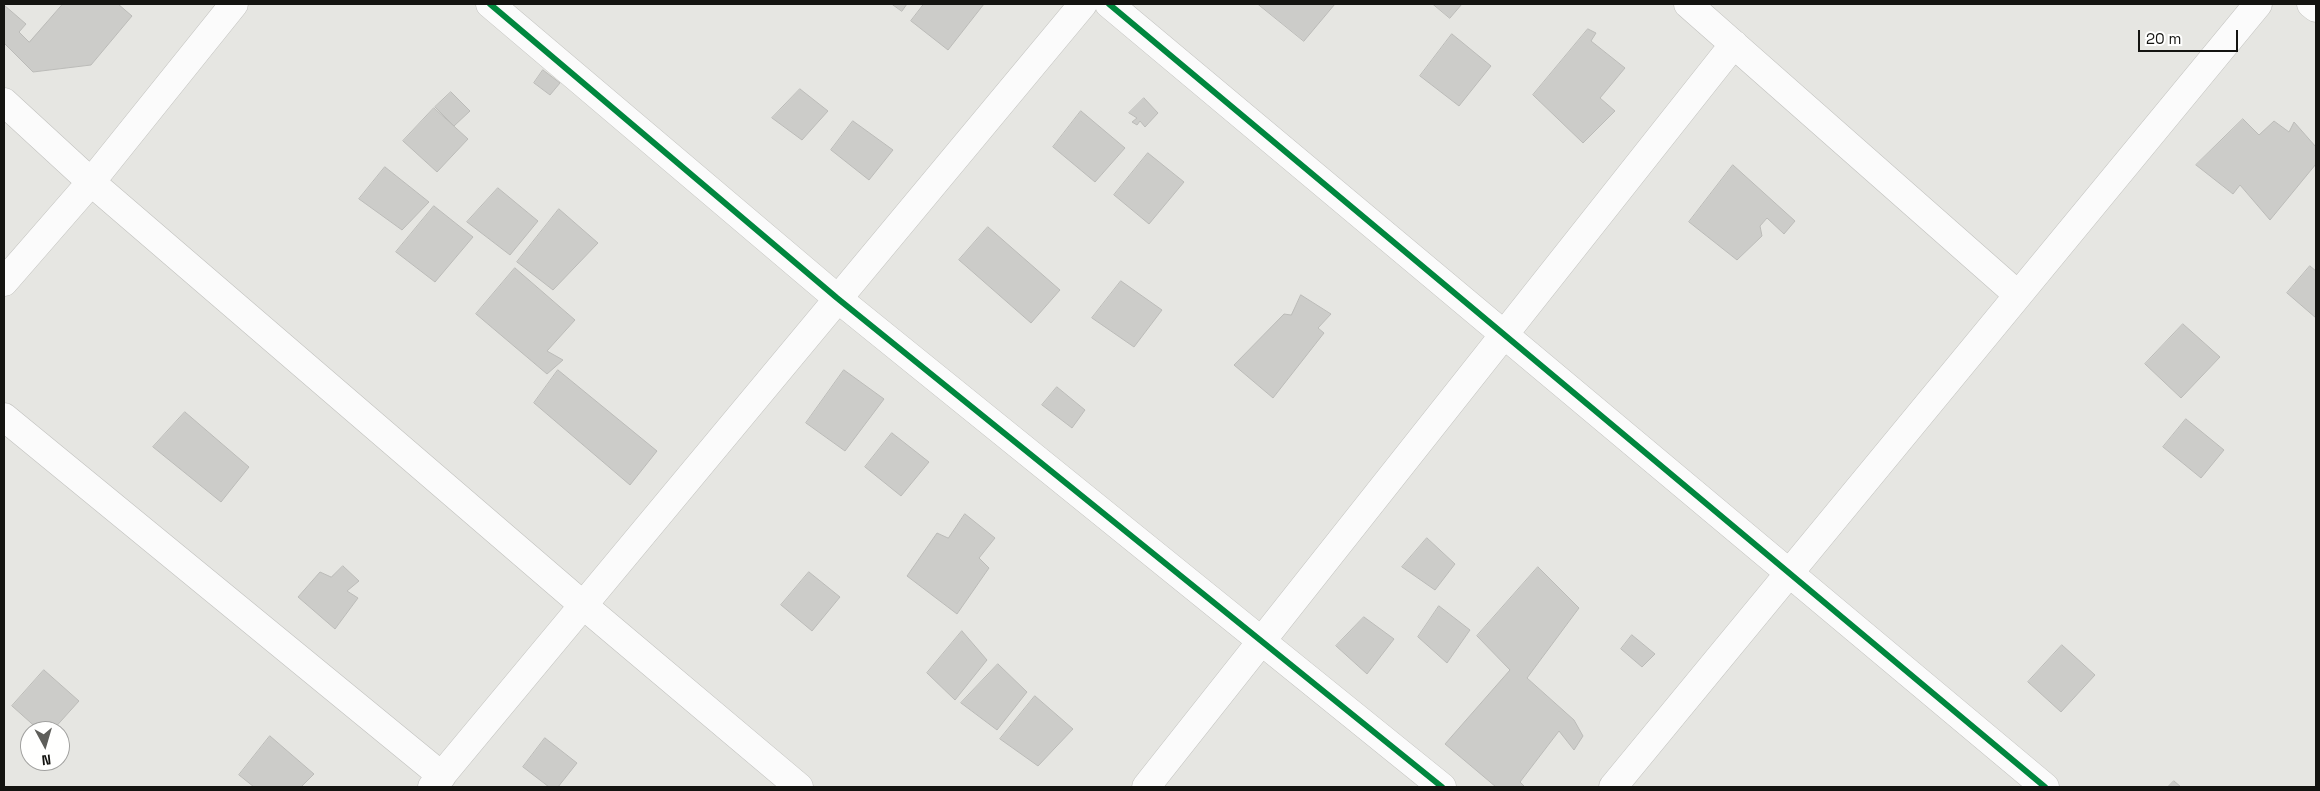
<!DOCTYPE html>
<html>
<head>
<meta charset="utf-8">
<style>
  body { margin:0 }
  #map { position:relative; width:2320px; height:791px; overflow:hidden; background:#e6e6e2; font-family:"Space Grotesk",sans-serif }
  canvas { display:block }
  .frame { position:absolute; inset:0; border:5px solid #141411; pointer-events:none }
  .north { position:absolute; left:20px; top:721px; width:50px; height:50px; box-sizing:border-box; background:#fffffe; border:1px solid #a1a19f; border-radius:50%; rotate:174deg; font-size:14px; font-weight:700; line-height:20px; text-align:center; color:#141411 }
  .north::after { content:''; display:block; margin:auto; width:18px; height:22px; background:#5e5e5a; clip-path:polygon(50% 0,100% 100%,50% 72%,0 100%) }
  .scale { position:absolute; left:2138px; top:30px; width:100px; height:22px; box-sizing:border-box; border:2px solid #141411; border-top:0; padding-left:6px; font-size:15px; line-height:18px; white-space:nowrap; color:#141411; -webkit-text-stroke:4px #fffffe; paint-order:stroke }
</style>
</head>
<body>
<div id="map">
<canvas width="2320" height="791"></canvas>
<div class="frame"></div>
<div class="north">N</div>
<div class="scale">20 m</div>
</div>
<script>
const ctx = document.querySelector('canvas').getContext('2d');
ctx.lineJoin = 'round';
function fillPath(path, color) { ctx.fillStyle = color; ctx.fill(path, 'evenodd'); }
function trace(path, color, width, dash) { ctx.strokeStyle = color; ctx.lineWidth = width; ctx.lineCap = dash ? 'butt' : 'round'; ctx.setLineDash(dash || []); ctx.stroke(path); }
const building = new Path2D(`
  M63 4H118L132 16 91 65 33 72 4 43V5L26 24 19 32 29 42Z
  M892 4H907L902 11Z
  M924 4H984L948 50 911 21Z
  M1258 4H1335L1304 41Z
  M1433 4H1462L1450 18Z
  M1588 29 1596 33 1591 41 1625 68 1600 98 1615 111 1583 143 1533 95Z
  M1452 34 1491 66 1459 106 1420 76Z
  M543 70 560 83 550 95 534 83Z
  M800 89 828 111 802 140 772 118Z
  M451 92 470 111 454 126 435 107Z
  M1144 98 1158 113 1145 127 1140 121 1137 125 1132 122 1137 118 1129 113Z
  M434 108 468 139 437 172 403 141Z
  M1081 111 1125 148 1095 182 1053 147Z
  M2243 119 2259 135 2274 121 2289 132 2294 122 2316 147V164L2270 220 2240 185 2233 194 2196 165Z
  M853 121 893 150 869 180 831 150Z
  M1148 153 1184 182 1149 224 1114 195Z
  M1733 165 1795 221 1784 234 1767 218 1760 226 1762 236 1737 260 1689 222Z
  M385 167 429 202 402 230 359 199Z
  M498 188 538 221 510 255 467 222Z
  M434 206 473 237 435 282 396 252Z
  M559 209 598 243 553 290 517 262Z
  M988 227 1060 290 1031 323 959 260Z
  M2310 266 2316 271V318L2287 293Z
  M515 268 575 320 547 351 563 360 547 374 476 314Z
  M1121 281 1162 310 1134 347 1092 318Z
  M1301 295 1331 314 1318 328 1324 333 1273 398 1234 365 1284 314 1291 315Z
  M2183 324 2220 357 2181 398 2145 364Z
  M558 370 657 451 630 485 534 403Z
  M844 370 884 399 845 451 806 423Z
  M1057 387 1085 410 1072 428 1042 405Z
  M185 412 249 467 221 502 153 447Z
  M2186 419 2224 450 2201 478 2163 447Z
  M892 433 929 462 901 496 865 467Z
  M965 514 995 538 979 558 989 568 957 614 907 576 937 533 948 538Z
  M1427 538 1455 564 1435 590 1402 567Z
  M343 566 359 581 347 591 358 598 335 629 298 597 320 572 331 577Z
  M1538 567 1579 608 1527 678 1574 720 1583 736 1574 750 1559 731 1520 782 1525 787H1496L1445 744 1510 670 1477 636Z
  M809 572 840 597 812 631 781 605Z
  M1439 606 1470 630 1447 663 1418 637Z
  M1364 617 1394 639 1367 674 1336 646Z
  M962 631 987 660 955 700 927 673Z
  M1632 635 1655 654 1642 667 1621 649Z
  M2062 645 2095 675 2061 712 2028 682Z
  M998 664 1027 692 997 730 961 703Z
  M44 670 79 701 52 731H40L12 706Z
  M1035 696 1073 729 1038 766 1000 739Z
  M270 736 314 774 301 787H254L239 775Z
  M545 738 577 763 558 787H549L523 767Z
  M2174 781 2181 787H2168Z`);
fillPath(building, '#ccccc9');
trace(building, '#bbbbb8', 1);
const minor = new Path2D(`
  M490 4 837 298 1442 787
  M1109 4 2045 787
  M1688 4 2017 294
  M2311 4 2316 8
  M4 102 91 182 583 605 799 787
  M4 282 91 182 234 4
  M4 417 442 776
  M432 787 1083 4
  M1146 787 1734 44
  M1613 787 2258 4`);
trace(minor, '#c1c1be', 29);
trace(minor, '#fbfbfb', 28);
trace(new Path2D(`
  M490 4 837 298 1442 787
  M1109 4 2045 787`), '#00873e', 6);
</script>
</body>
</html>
